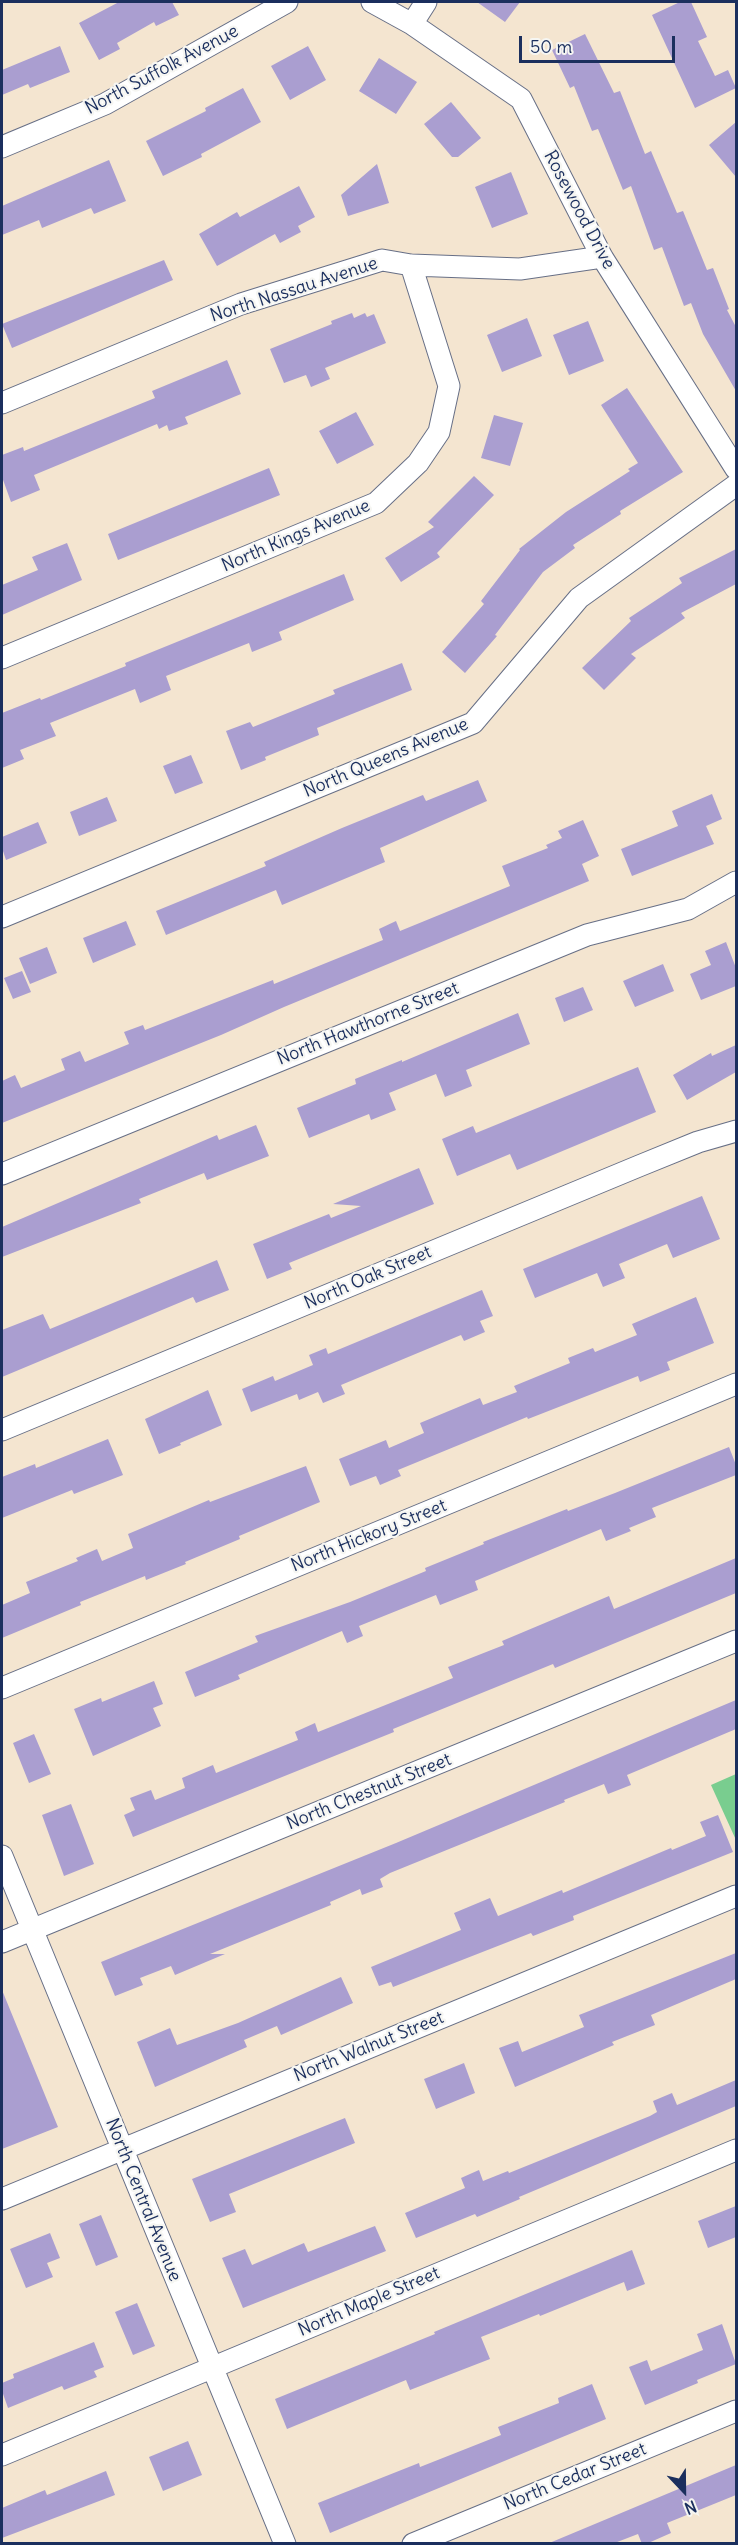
<!DOCTYPE html>
<html>
<head>
<meta charset="utf-8">
<style>
  body { margin:0 }
  #map { position:relative; width:738px; height:2545px; overflow:hidden; background:#f4e5d0; font-family:Delius,sans-serif }
  canvas { display:block }
  .frame { position:absolute; inset:0; border:3px solid #1b2f5e; pointer-events:none }
  .north { position:absolute; left:654px; top:2461px; width:60px; height:60px; -webkit-text-stroke:4px #f6f6f2; paint-order:stroke; rotate:158deg; font-size:16px; font-weight:700; line-height:24px; text-align:center; color:#1b2f5e }
  .north::after { content:''; display:block; margin:auto; width:21px; height:27px; background:#1b2f5e; clip-path:polygon(50% 0,100% 100%,50% 72%,0 100%) }
  .scale { position:absolute; left:519px; top:36px; width:156px; height:27px; box-sizing:border-box; border:3px solid #1b2f5e; border-top:0; padding-left:8px; font-size:18px; line-height:21px; white-space:nowrap; color:#1b2f5e; -webkit-text-stroke:4px #f6f6f2; paint-order:stroke }
</style>
</head>
<body>
<div id="map">
<canvas width="738" height="2545"></canvas>
<div class="frame"></div>
<div class="north">N</div>
<div class="scale">50 m</div>
</div>
<script>
const ctx = document.querySelector('canvas').getContext('2d');
ctx.lineJoin = 'round';
function fillPath(path, color) { ctx.fillStyle = color; ctx.fill(path, 'evenodd'); }
function trace(path, color, width, dash) { ctx.strokeStyle = color; ctx.lineWidth = width; ctx.lineCap = dash ? 'butt' : 'round'; ctx.setLineDash(dash || []); ctx.stroke(path); }
function label(font, color, halo, rows, align = 'center') {
  ctx.font = font + ' Delius,sans-serif'; ctx.lineWidth = 4.5; ctx.setLineDash([]); ctx.textBaseline = 'middle'; ctx.strokeStyle = halo; ctx.fillStyle = color; for (const [text, x, y, turn = 0] of rows) {
    ctx.save(); ctx.translate(x, y); ctx.rotate((+turn || 0) * Math.PI / 180); ctx.textAlign = isNaN(turn) ? turn : align; if (halo) ctx.strokeText(text, 0, 0); ctx.fillText(text, 0, 0); ctx.restore();
  }
}
fillPath(new Path2D(`
  M736 1774V1840L711 1785Z`), '#79cd8f');
fillPath(new Path2D(`
  M119 2H172L179 15 156 26 154 22 117 43 120 49 99 60 79 23Z
  M477 2H520L505 22Z
  M680 2H691L707 37 698 41 715 76 728 70 736 88 695 108 652 15Z
  M585 34 614 93 620 91 645 154 651 151 677 213 683 211 707 270 713 268 729 309 727 310 736 327V391L703 334 691 303 684 306 662 247 654 250 631 186 623 190 598 129 592 131 574 86 570 88 552 50Z
  M60 46 70 72 30 88 28 84 2 95V70Z
  M308 46 326 80 290 100 271 66Z
  M379 58 417 82 396 114 359 91Z
  M243 88 261 122 201 154 202 157 163 176 146 141 206 111 205 108Z
  M451 102 481 138 458 157H452L424 124Z
  M736 122V177L709 145Z
  M109 160 126 201 94 214 91 208 42 228 39 220 2 235V206Z
  M377 164 389 203 348 216 341 195Z
  M511 172 528 214 492 228 475 187Z
  M299 186 315 217 298 226 301 232 280 243 275 234 217 266 199 234 237 212 240 217Z
  M164 260 173 280 12 348 2 324Z
  M352 313 354 318 365 313 367 317 374 314 386 343 325 368 330 379 311 387 306 375 284 383 270 349 332 324 331 321Z
  M527 318 542 356 502 372 487 335Z
  M588 321 604 361 569 375 553 335Z
  M227 360 241 394 185 417 188 424 169 431 167 425 159 429 157 424 34 475 40 490 11 502 2 477V455L23 447 24 451 155 398 152 391Z
  M627 388 683 472 620 511 621 514 573 545 575 548 543 572 495 635 497 636 465 673 442 652 484 604 481 601 520 550 519 549 566 512 630 471 628 469 638 463 601 405Z
  M356 412 374 445 337 464 319 431Z
  M494 415 523 423 510 466 481 458Z
  M269 468 280 495 118 560 108 534Z
  M474 476 494 495 437 553 440 557 401 582 385 558 434 527 428 522Z
  M67 543 82 580 2 615V585L38 570 32 557Z
  M736 549V584L681 613 685 618 631 654 636 658 604 690 582 668 631 621 629 618 682 583 679 578Z
  M344 574 354 600 279 632 282 640 252 652 249 643 166 676 171 690 140 703 135 689 50 723 56 736 20 750 24 759 2 768V713L40 698 41 700 126 666 125 663Z
  M402 663 412 690 317 728 319 735 265 757 266 760 241 770 226 731 250 722 253 727 335 694 333 690Z
  M191 755 203 783 175 794 163 766Z
  M478 780 487 801 380 848 385 862 282 905 276 890 166 935 156 911 266 866 264 862 342 828 423 795 426 801Z
  M712 794 722 819 706 826 714 844 632 876 621 849 678 826 672 811Z
  M107 797 117 821 79 836 70 812Z
  M583 820 599 856 582 864 589 881 284 1007 221 1035 2 1123V1081L15 1075 21 1088 65 1070 61 1059 80 1051 85 1062 129 1044 124 1032 143 1025 145 1030 273 980 274 984 383 940 379 929 396 921 400 931 510 886 502 866 548 848 546 845 562 838 558 831Z
  M38 822 47 843 6 860 2 848V837Z
  M126 921 136 945 93 963 83 938Z
  M726 942 736 968V986L701 1000 690 974 711 965 705 951Z
  M47 947 57 973 30 984 19 958Z
  M663 964 674 991 635 1007 623 981Z
  M22 971 31 992 13 999 4 978Z
  M583 987 593 1010 564 1022 555 998Z
  M518 1013 530 1044 466 1070 472 1086 445 1097 436 1074 389 1093 396 1110 371 1120 369 1114 309 1138 297 1108 356 1084 355 1079 402 1060V1062Z
  M736 1045V1072L687 1100 673 1075 711 1053 712 1056Z
  M638 1067 656 1112 517 1170 510 1154 457 1176 442 1139 473 1126 476 1133Z
  M256 1125 269 1156 207 1180 204 1173 139 1199 141 1203 2 1257V1227L217 1135 219 1140Z
  M419 1168 434 1204 289 1263 292 1269 267 1279 253 1244 329 1214 331 1218 361 1206 333 1204Z
  M702 1196 720 1239 673 1258 667 1244 619 1264 625 1278 603 1287 597 1273 535 1298 523 1269Z
  M217 1260 229 1290 196 1303 193 1297 2 1377V1330L43 1314 50 1329Z
  M482 1290 493 1316 480 1321 485 1332 464 1341 461 1335 341 1385 345 1394 323 1403 318 1392 299 1400 297 1394 251 1412 242 1389 273 1376 275 1381 313 1365 309 1355 326 1348 328 1354Z
  M696 1297 714 1343 667 1362 670 1370 640 1382 638 1376 528 1419 527 1417 398 1470 401 1476 380 1485 376 1476 350 1486 339 1459 386 1440 389 1448 424 1433 420 1423 480 1398 483 1405 517 1392 514 1386 570 1363 568 1358 593 1348 595 1352 637 1335 632 1324Z
  M208 1390 222 1425 180 1443 181 1445 159 1454 145 1419Z
  M108 1439 123 1475 74 1494 72 1490 2 1518V1477L35 1464 36 1468Z
  M729 1447 736 1465V1475L652 1508 656 1517 629 1528 631 1531 606 1541 601 1529 475 1581 478 1590 440 1605 436 1595 359 1626 363 1636 347 1643 342 1631 238 1675 240 1679 195 1697 185 1672 258 1642 255 1636 350 1602 426 1571 425 1568 484 1544 483 1542 567 1509 568 1511 615 1493Z
  M306 1466 320 1502 239 1536 240 1539 185 1562 186 1564 146 1580 145 1576 80 1602 81 1605 2 1638V1605L30 1593 26 1582 78 1561 76 1558 97 1549 102 1561 133 1548 128 1534 209 1500 210 1502Z
  M736 1558V1593L555 1668 553 1664 393 1729 394 1732 133 1837 124 1815 135 1810 130 1798 151 1790 155 1800 185 1788 182 1778 213 1765 216 1773 298 1740 295 1732 315 1723 318 1732 453 1678 448 1667 504 1645 502 1641 609 1596 614 1609Z
  M154 1681 163 1704 153 1708 161 1726 93 1756 74 1709 101 1698 102 1702Z
  M736 1700V1729L627 1775 631 1785 608 1794 604 1784 564 1800 565 1802 390 1873 380 1879 383 1887 362 1895 360 1889 330 1902 331 1905 210 1954H225L175 1975 171 1966 140 1978 143 1985 115 1996 101 1962 396 1843Z
  M34 1734 51 1774 29 1783 13 1743Z
  M71 1804 94 1864 64 1876 42 1815Z
  M718 1815 733 1852 573 1916 574 1920 533 1936 531 1933 393 1987 391 1982 379 1986 371 1967 461 1930 454 1913 490 1898 498 1916 562 1890 563 1893 671 1848 672 1850 706 1836 700 1822Z
  M736 1953V1979L651 2015 655 2025 612 2042 614 2045 515 2087 499 2048 518 2041 522 2052 584 2027 579 2015Z
  M341 1977 353 2003 281 2035 277 2026 244 2040 247 2047 155 2087 137 2042 170 2028 177 2045 238 2023Z
  M2 1990 58 2127 2 2149Z
  M464 2063 475 2093 436 2109 424 2079Z
  M736 2080V2106L519 2197 520 2199 477 2217 475 2214 416 2238 405 2213 465 2188 461 2178 479 2170 483 2181 508 2171 509 2173 650 2116 657 2112 653 2101 672 2093 677 2105Z
  M345 2118 355 2143 229 2194 236 2212 210 2222 192 2179Z
  M736 2206V2237L708 2248 698 2221Z
  M101 2215 118 2257 96 2266 79 2224Z
  M375 2226 386 2251 243 2308 222 2258 245 2249 252 2265 304 2243 308 2252Z
  M50 2233 60 2258 47 2263 53 2277 26 2288 10 2249Z
  M632 2250 645 2284 627 2291 624 2282 540 2316 539 2314 481 2337 490 2359 410 2390 406 2380 287 2429 275 2399 435 2334 434 2332Z
  M137 2303 155 2346 133 2355 115 2312Z
  M722 2324 736 2364 697 2380 698 2383 645 2405 629 2367 647 2360 651 2371 703 2350 697 2334Z
  M94 2342 104 2367 94 2371 97 2377 64 2390 62 2386 8 2408 2 2391V2383L14 2378 13 2374Z
  M592 2384 606 2419 330 2533 318 2503 419 2463 420 2467 501 2435 498 2427 559 2403 558 2398Z
  M188 2441 202 2475 163 2491 149 2457Z
  M736 2465V2495L667 2523 671 2533 646 2544H642L638 2534 612 2544H547Z
  M106 2471 115 2495 2 2538V2508L45 2490 47 2495Z`), '#aa9ed0');
const minor = new Path2D(`
  M372 2 412 24 521 99 602 257 736 469
  M412 24 426 2
  M2 147 105 104 287 2
  M2 403 241 304 382 260 411 265 520 269 602 257
  M2 658 376 503 418 463 439 432 449 386 411 265
  M2 917 473 723 579 598 736 485
  M2 1174 587 935 688 909 736 882
  M2 1430 639 1166 698 1142 736 1131
  M2 1688 736 1384
  M2 1856 285 2544
  M2 1942 736 1641
  M2 2199 736 1896
  M2 2455 736 2150
  M413 2544 736 2411`);
trace(minor, '#676f86', 23);
trace(minor, '#fff', 21);
label('18px', '#1b2f5e', '#f6f6f2', [
  ["North Suffolk Avenue",162,70,-28],
  ["Rosewood Drive",579,210,62],
  ["North Nassau Avenue",294,290,-18],
  ["North Kings Avenue",296,536,-23],
  ["North Queens Avenue",386,758,-23],
  ["North Hawthorne Street",368,1024,-22],
  ["North Oak Street",368,1278,-23],
  ["North Hickory Street",369,1536,-22],
  ["North Chestnut Street",369,1792,-22],
  ["North Walnut Street",369,2047,-22],
  ["North Central Avenue",143,2200,68],
  ["North Maple Street",369,2302,-23],
  ["North Cedar Street",575,2477,-22]
]);
</script>
</body>
</html>
